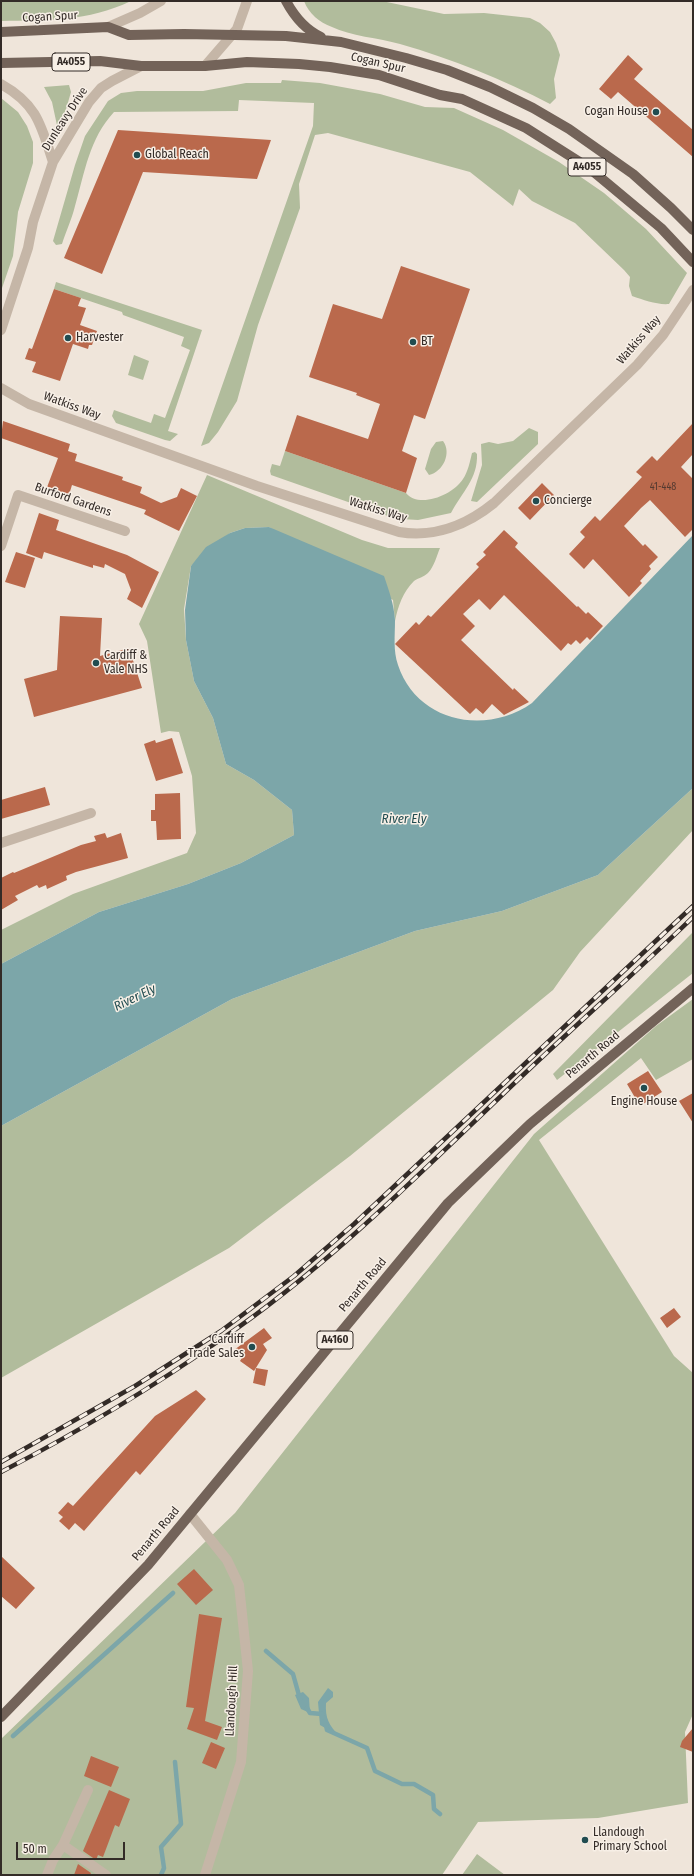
<!DOCTYPE html>
<html>
<head>
<meta charset="utf-8">
<style>
  body { margin:0 }
  #map { position:relative; width:694px; height:1876px; overflow:hidden; background:#efe5da; font-family:"Fira Sans Condensed",sans-serif }
  canvas { display:block }
  .frame { position:absolute; inset:0; border:2px solid #332b27; pointer-events:none }
  .scale { position:absolute; left:16px; top:1842px; width:109px; height:18px; box-sizing:border-box; border:2px solid #332b27; border-top:0; padding-left:5px; font-size:12px; line-height:14px; white-space:nowrap; color:#332b27; -webkit-text-stroke:3px #f7efe6; paint-order:stroke }
</style>
</head>
<body>
<div id="map">
<canvas width="694" height="1876"></canvas>
<div class="frame"></div>
<div class="scale">50 m</div>
</div>
<script>
const ctx = document.querySelector('canvas').getContext('2d');
ctx.lineJoin = 'round';
function fillPath(path, color) { ctx.fillStyle = color; ctx.fill(path, 'evenodd'); }
function trace(path, color, width, dash) { ctx.strokeStyle = color; ctx.lineWidth = width; ctx.lineCap = dash ? 'butt' : 'round'; ctx.setLineDash(dash || []); ctx.stroke(path); }
function label(font, color, halo, rows, align = 'center') {
  ctx.font = font + ' "Fira Sans Condensed",sans-serif'; ctx.lineWidth = 3; ctx.setLineDash([]); ctx.textBaseline = 'middle'; ctx.strokeStyle = halo; ctx.fillStyle = color; for (const [text, x, y, turn = 0] of rows) {
    ctx.save(); ctx.translate(x, y); ctx.rotate((+turn || 0) * Math.PI / 180); ctx.textAlign = isNaN(turn) ? turn : align; if (halo) ctx.strokeText(text, 0, 0); ctx.fillText(text, 0, 0); ctx.restore();
  }
}
fillPath(new Path2D(`
  M1 1H131C87 22 48 20 1 21Z
  M304 1H382L444 14 484 13 530 18 540 23 550 32 556 43 560 55 554 79 556 98 550 104C502 79 452 59 400 44 379 38 350 36 332 27 319 22 309 14 304 1Z
  M282 80 320 83 380 94 425 107 454 108 503 130 559 162 604 193 646 229 687 273 669 304C657 305 644 300 632 296L629 286 630 277 624 270 575 223 532 201 519 189 513 206 470 172 328 133 315 135 299 184 300 208 258 325 237 401 218 432 209 443 201 446 313 126 314 103 239 100 238 111 114 112C89 139 85 172 75 206 72 219 66 231 62 244L56 245 53 241 75 165 85 136 108 101 121 93 137 91H203L246 83H281Z
  M69 85 71 92 60 130H58L52 102 44 87Z
  M1 98 18 112 27 126 33 142V163L18 212 13 256 1 291Z
  M56 282 202 330 168 431 178 434 170 441 165 440 116 423 112 416 114 410 151 423 154 414 165 418 190 350 181 346 184 337 123 315 122 312 54 289Z
  M134 355 149 361 143 380 128 375Z
  M529 428 538 432V444L477 502 471 501 482 465 481 444 489 442 498 444 513 441Z
  M443 441C452 453 443 472 429 475L425 469 431 449 436 442Z
  M285 451 406 493C419 509 453 495 463 479 468 472 470 461 472 453L475 452 477 454C478 479 462 492 451 513L418 520 402 519 388 516 271 475 270 471 272 464 280 466Z
  M207 475 362 540 388 548H440C437 555 434 567 428 573 424 577 418 578 414 581 403 592 398 606 395 621L393 600 269 527 245 528 230 533 191 566 184 609 186 640 194 681 213 718 226 764 254 780 292 810 294 835 241 863 188 884 99 912 1 964V930L73 894 187 853 196 833 192 776 179 732 169 731 161 733 147 641 139 624Z
  M693 788V830L580 952 553 990 350 1156 229 1248 1 1378V1126L232 999 415 931 502 911 598 875Z
  M693 932V973L557 1080 553 1074Z
  M693 999V1059L656 1080 641 1058 539 1140 674 1356 693 1373V1714L685 1732 688 1803 598 1818 478 1822 442 1875H1V1739L235 1513 534 1134 656 1026Z
  M477 1854 505 1875H462Z`), '#b1bc9c');
fillPath(new Path2D(`
  M269 527 384 576C389 591 394 604 395 620 395 636 393 650 398 665 417 722 485 736 532 703L693 535V788L598 875 502 911 415 931 232 999 1 1126V964L99 912 188 884 241 863 294 835 292 810 254 780 226 764 213 718 194 681 186 640 185 610 191 566 206 547 230 533 245 528Z
  M328 1688 333 1692V1697L326 1703C325 1718 329 1725 339 1736L320 1725 318 1702Z
  M303 1692 309 1698 310 1713 301 1709 295 1695Z`), '#7ca6a9');
trace(new Path2D(`
  M266 1651 293 1674 300 1699
  M307 1708 310 1713 322 1714 323 1717
  M326 1725 327 1730 367 1748 375 1771 402 1784H414L433 1795 434 1809 440 1814
  M13 1736 173 1593
  M161 1875 164 1868 161 1847 181 1824 175 1762`), '#7ca6a9', 4.5);
fillPath(new Path2D(`
  M628 55 643 69 634 79 693 130V157L618 92 611 99 599 89Z
  M118 130 271 140 257 179 143 172 102 274 64 258Z
  M401 266 470 289 425 419 414 415 402 451 417 458 406 493 285 451 297 415 368 439 380 404 356 395 357 393 309 377 333 304 382 319Z
  M54 289 81 298 78 306 86 308 80 325 97 331 92 345H89L88 349 73 344 60 381 32 372 36 362 25 359 29 348 32 349Z
  M3 421 70 444 68 451 77 454 75 461 123 477 122 480 142 487 140 493 161 503 177 497 181 488 197 496 179 531 144 514 146 510 72 485 68 498 46 490 58 458 1 438Z
  M693 423V454L681 467 693 479V529L685 537 650 500 641 508 624 526 643 546 645 544 658 557 649 566 651 569 640 581 642 583 629 597 593 559 584 569 569 554 585 537 580 532 595 516 600 521 642 477 636 472 652 456 657 461Z
  M542 483 554 495 530 520 518 508Z
  M39 513 59 520 56 530 127 555 159 572 142 608 127 599 131 590 125 574 105 564 104 568 93 565V568L44 552 42 559 26 553Z
  M504 530 518 543 515 547 577 607 578 606 586 614 588 612 603 626 590 640 587 637 580 644 576 640 571 645 568 643 561 651 504 595 490 610 479 599 463 614 475 626 461 640 513 690 514 688 529 702 504 715 492 704 483 714 476 708 470 714 395 644 416 622 419 625 428 615 431 617 479 567 476 564 486 555 483 552Z
  M16 552 35 558 25 588 5 582Z
  M60 616 102 618 100 656 129 648 142 688 34 717 24 679 57 670Z
  M172 738 183 773 156 781 144 744 155 740 156 743Z
  M45 787 50 805 1 819V800Z
  M180 793 181 839 157 840 156 821H151V810H155V794Z
  M105 833 107 838 121 833 128 858 76 872 66 876 67 880 47 889 46 885 39 888 37 885 15 896 18 900 1 910V878L13 872 14 873 81 845 96 841 94 836Z
  M648 1071 662 1092 640 1106 627 1084Z
  M693 1093V1123L679 1101Z
  M674 1308 681 1317 667 1328 660 1318Z
  M264 1328 272 1338 263 1344 267 1350 254 1371 240 1361 243 1356 234 1350Z
  M256 1368 268 1370 265 1386 253 1383Z
  M196 1390 206 1399 140 1475 136 1471 84 1531 75 1523 69 1530 59 1521 63 1517 58 1513 68 1502 73 1506 155 1416Z
  M1 1556 35 1588 16 1609 1 1596Z
  M194 1569 213 1590 196 1605 177 1584Z
  M199 1614 222 1618 205 1721 222 1727 217 1740 187 1729 194 1708 186 1707Z
  M693 1728V1752L680 1747 682 1741Z
  M211 1742 225 1748 216 1769 202 1763Z
  M91 1756 119 1767 111 1787 84 1776Z
  M109 1790 130 1799 119 1827 115 1825 103 1857 98 1855 96 1860 83 1851Z
  M78 1864 91 1873 90 1875H74Z`), '#ba694c');
trace(new Path2D(`
  M108 27 140 13 161 1
  M205 66 237 29 247 1
  M1 84C37 104 41 125 53 162
  M1 330 28 248 33 222 53 162 89 102 101 88 112 81 141 66
  M1 388 29 404 257 486 399 532C434 538 467 525 494 503L637 365 663 335 693 290
  M1 546 18 495 125 531
  M1 843 91 813
  M190 1514 227 1560 239 1585 248 1671 241 1762 205 1875
  M63 1845 106 1875
  M47 1875 53 1860 63 1845 88 1790`), '#c5b6a7', 10);
trace(new Path2D(`
  M286 1C294 16 306 30 321 37
  M1 32 108 27 129 35 184 34 286 36 341 42 406 58 447 70 490 87 533 108 569 129 633 174 671 208 693 230
  M1 63 100 61 141 66H205L247 62 299 64 330 67 379 75 440 95 462 99 526 128 589 168 661 228 693 262
  M1 1717 148 1565 448 1203 530 1124 693 988`), '#736359', 10);
const rail = new Path2D(`
  M1 1462 135 1386 221 1331 294 1276 354 1224 693 906
  M1 1472C78 1432 152 1388 223 1338 324 1269 412 1181 500 1097 563 1036 630 978 693 917`);
trace(rail, '#332b27', 4.5);
trace(rail, '#f7efe6', 3, [9]);
for (const [x, y, r, color] of [
  [656,112,4,"#214c50"],
  [137,155,4,"#214c50"],
  [68,338,4,"#214c50"],
  [413,342,4,"#214c50"],
  [536,501,4,"#214c50"],
  [96,663,4,"#214c50"],
  [644,1088,4,"#214c50"],
  [252,1347,4,"#214c50"],
  [585,1840,4,"#214c50"]
]) { const dot = new Path2D(); dot.arc(x, y, r, 0, 2 * Math.PI); ctx.fillStyle = color; ctx.fill(dot); trace(dot, '#f7efe6', 1.5); }
label('10px', '#553a30', null, [
  ["41-448",663,487]
]);
for (const [x, y, w] of [
  [71,62,38],
  [587,167,38],
  [335,1340,36]
]) { const box = new Path2D(); box.roundRect(x - w / 2, y - 9, w, 18, 3); ctx.fillStyle = '#f7efe6'; ctx.fill(box); trace(box, '#332b27', 1); }
label('bold 11px', '#332b27', null, [
  ["A4055",71,62],
  ["A4055",587,167],
  ["A4160",335,1340]
]);
label('12px', '#332b27', '#f7efe6', [
  ["Cogan Spur",50,17,-3],
  ["Cogan Spur",378,63,13],
  ["Dunleavy Drive",65,119,-57],
  ["Watkiss Way",639,340,-49],
  ["Watkiss Way",72,406,20],
  ["Burford Gardens",73,500,19],
  ["Watkiss Way",378,510,17],
  ["Penarth Road",593,1055,-40],
  ["Penarth Road",363,1285,-50],
  ["Penarth Road",156,1534,-50],
  ["Llandough Hill",232,1701,-87]
]);
label('12px', '#332b27', '#f7efe6', [
  ["Cogan House",648,112,"right"],
  ["Global Reach",145,155],
  ["Harvester",76,338],
  ["BT",421,342],
  ["Concierge",544,501],
  ["Cardiff &",104,656],
  ["Vale NHS",104,670],
  ["Engine House",644,1102,"center"],
  ["Cardiff",244,1340,"right"],
  ["Trade Sales",244,1354,"right"],
  ["Llandough",593,1833],
  ["Primary School",593,1847]
], 'left');
label('italic 13px', '#214c50', '#f7efe6', [
  ["River Ely",404,819],
  ["River Ely",135,998,-26]
]);
</script>
</body>
</html>
